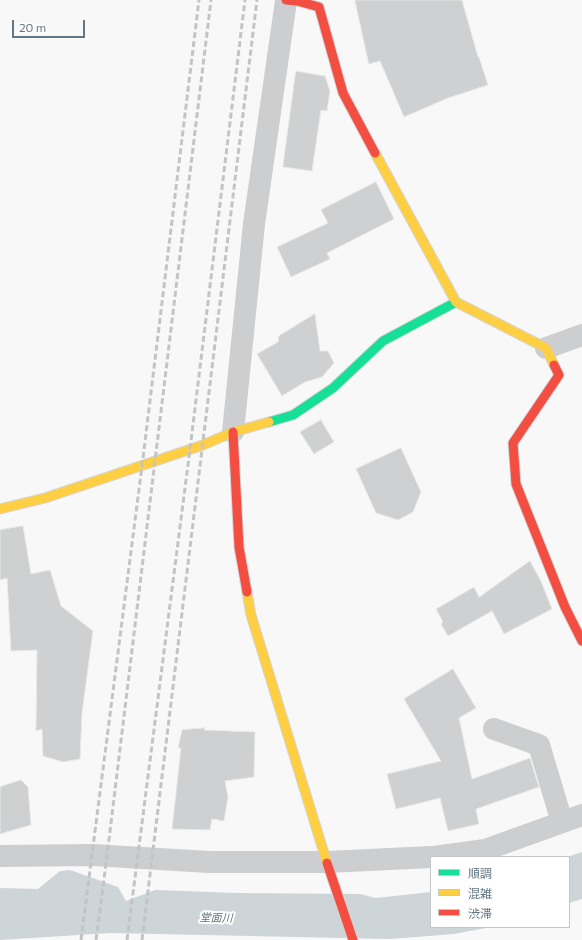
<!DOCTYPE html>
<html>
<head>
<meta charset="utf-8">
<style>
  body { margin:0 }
  #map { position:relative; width:582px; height:940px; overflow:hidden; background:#f8f8f8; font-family:Commissioner,"Noto Sans JP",sans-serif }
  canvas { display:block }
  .legend { position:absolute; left:430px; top:856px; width:140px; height:72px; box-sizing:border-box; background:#fff; border:1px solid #c1c9cd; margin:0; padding:5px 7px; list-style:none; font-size:12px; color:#637782 }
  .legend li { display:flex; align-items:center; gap:8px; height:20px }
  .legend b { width:20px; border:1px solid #c1c9cd }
  .scale { position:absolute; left:12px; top:20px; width:73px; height:18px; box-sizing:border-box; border:2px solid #637782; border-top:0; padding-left:5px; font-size:12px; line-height:14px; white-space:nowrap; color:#637782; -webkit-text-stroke:3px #fff; paint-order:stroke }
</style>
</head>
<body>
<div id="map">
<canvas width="582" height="940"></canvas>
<ul class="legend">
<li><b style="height:5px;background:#16e098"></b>順調</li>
<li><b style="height:5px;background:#ffcf43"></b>混雑</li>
<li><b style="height:5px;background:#f24e42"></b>渋滞</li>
</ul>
<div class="scale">20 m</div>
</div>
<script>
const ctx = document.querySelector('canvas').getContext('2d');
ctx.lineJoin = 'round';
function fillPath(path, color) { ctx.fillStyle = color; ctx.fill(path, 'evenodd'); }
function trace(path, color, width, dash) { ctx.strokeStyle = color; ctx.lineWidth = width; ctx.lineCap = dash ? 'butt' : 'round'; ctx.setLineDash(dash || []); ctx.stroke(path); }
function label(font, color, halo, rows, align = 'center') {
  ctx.font = font + ' Commissioner,"Noto Sans JP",sans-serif'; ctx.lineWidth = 4; ctx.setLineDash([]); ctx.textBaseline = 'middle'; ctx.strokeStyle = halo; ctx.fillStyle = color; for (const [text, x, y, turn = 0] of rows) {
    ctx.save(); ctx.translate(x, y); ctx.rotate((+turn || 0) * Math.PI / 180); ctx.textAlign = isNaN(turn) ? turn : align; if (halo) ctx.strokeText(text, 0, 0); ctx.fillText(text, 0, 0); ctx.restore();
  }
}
fillPath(new Path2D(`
  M582 852V899L569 903V857H567Z
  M70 870 118 887 126 901 155 890 237 893 360 894 376 898 431 892V927H491L454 934 390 939 110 933 0 940V888L38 889 60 871Z`), '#cdd5d8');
const building = new Path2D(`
  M355 0H462L478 57H479L488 85 448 98 404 117 380 61 369 64Z
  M296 71 325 76 330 91 327 111 321 110 312 171 283 167Z
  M376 182 394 219 327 253 330 259 291 277 277 247 328 223 321 210Z
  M315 314 320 351H328L334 363 322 377 305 382 282 396 257 354 278 342 279 336Z
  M321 420 334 442 314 454 300 432Z
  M401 448 421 492 413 512 398 520 376 513 356 469Z
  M23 526 31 574 50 570 61 606 93 631 82 713 80 759 63 762 43 756 42 729 36 731 37 650 11 651 7 578 0 580V530Z
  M530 561 541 581 552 609 504 634 492 611 448 636 441 624 443 622 436 609 474 587 479 597Z
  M453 669 476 708 459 718 472 779 530 758 539 787 476 809 479 824 448 831 440 798 396 809 387 774 441 761 404 699Z
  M205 728 204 730 255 732 254 777 225 781 228 797 224 821 212 819 210 830 172 829 181 748H178L182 730Z
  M21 780 28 787 31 825 0 834V787Z`);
fillPath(building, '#ced0d1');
trace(building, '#e8e8e8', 1);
const fast = new Path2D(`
  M269 422 293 415 333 388 383 341 456 302`);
const slow = new Path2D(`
  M375 153 456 302 546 348 554 365
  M0 509 45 498 203 445 233 432 269 422
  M247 592 251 615 327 863`);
const jam = new Path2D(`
  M286 0 297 1 319 7 343 93 375 153
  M554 365 559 375 513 443 516 484 565 607 582 641
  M233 432 239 547 247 592
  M327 863 353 940`);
trace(fast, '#d4d5d6', 11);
trace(slow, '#d4d5d6', 11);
trace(jam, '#d4d5d6', 11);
trace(new Path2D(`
  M546 348 582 335
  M233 432 254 224 286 1
  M494 729 539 745 562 822
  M0 856 93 855 209 862H327L431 857
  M434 857 485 850 582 815`), '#cdcecf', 22);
trace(fast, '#16e098', 9);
trace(slow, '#ffcf43', 9);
trace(jam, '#f24e42', 9);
trace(new Path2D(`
  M81 940 142 466 199 0
  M96 940 107 856 211 0
  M127 940 190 449 245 0
  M142 940 257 0`), '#c2c4c5', 3, [6, 3]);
label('italic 11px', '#5e767c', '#fff', [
  ["堂面川",216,918,1]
]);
</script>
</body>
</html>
